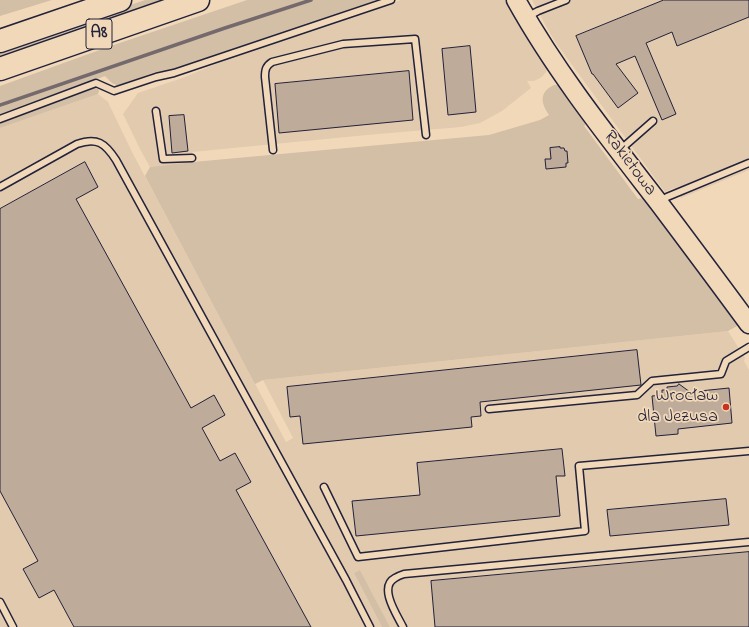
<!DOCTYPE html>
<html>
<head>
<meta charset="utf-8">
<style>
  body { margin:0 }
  canvas { display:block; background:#f1d8b8 }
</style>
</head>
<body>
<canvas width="749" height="627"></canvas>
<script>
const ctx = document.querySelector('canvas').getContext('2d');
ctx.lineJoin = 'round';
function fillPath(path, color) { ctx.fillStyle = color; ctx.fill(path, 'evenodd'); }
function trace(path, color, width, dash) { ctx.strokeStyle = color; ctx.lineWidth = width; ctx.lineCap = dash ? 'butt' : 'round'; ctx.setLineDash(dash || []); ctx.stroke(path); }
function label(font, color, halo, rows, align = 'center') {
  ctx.font = font + ' "Indie Flower",sans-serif'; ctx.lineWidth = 3.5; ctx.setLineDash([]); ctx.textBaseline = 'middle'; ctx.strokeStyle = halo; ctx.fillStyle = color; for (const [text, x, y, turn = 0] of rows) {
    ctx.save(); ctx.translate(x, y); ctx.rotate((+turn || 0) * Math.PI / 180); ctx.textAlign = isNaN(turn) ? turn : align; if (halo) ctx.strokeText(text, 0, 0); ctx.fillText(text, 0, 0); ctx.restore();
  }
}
fillPath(new Path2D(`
  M401 0H509L548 66 546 72 542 77 534 81H527L531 88 502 111 480 123 461 127 367 135 192 152 193 162 150 167 140 149 123 114 138 93 185 77 242 53Z
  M532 0H749V170L681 198 674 188 665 192 556 43 547 28Z
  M98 94 108 102 132 152 286 442 293 438 263 380 728 331 745 358 744 361 749 370V627H390L360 570 354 573 382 627H0V128Z`), '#e2caaf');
fillPath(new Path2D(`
  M0 0H52L0 16Z
  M145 0H171L0 59V50Z
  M247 0H380L172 71 155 72 121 85C113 86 110 81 105 76L0 116V86L108 47Z
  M554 85H559L587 123 584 126 638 199 643 198 671 236 739 325 728 331 263 380 255 384 145 176 150 167 193 162 489 135 540 120 549 115C547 112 545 109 544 106 540 96 545 89 554 85Z
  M92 87 98 89 99 91 98 94 0 128V122Z
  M360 570 390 627H382L354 573Z`), '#d3bea6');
trace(new Path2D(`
  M0 105 225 28 311 0`), '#74696c', 3.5);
const building = new Path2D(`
  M664 0H749V17L677 46 672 32 646 43 676 114 662 120 635 56 616 64 638 93 618 108 593 74H592L576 36Z
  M470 46 476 112 448 115 442 49Z
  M409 71 413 120 279 133 275 84Z
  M184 115 188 151 172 153 169 116Z
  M560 147V148H564L565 151H567L568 163H566V167L546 169 545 159H551L550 148Z
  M85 162 98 187 76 199 191 408 214 395 225 415 202 428 220 461 235 453 251 482 236 490 311 627H74L54 590 39 598 23 569 38 561 0 491V209Z
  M637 350 641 385 480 402 481 416 471 417 472 427 303 444 300 416 290 417 287 387Z
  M679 384 690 392 729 388 732 423 678 429V434L656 436 652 396 662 395V390H667V387L677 386Z
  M562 449 565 476H556L560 516 356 536 352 501 420 495 417 463Z
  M726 499 729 525 610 536 607 510Z
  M749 552V627H435L431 581Z`);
fillPath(building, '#beab99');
trace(building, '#22223b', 1);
const lane = new Path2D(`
  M527 17 538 11 566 0
  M156 111 163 159 192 158
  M0 119 96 83 114 91 156 77 174 73 391 0
  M273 150 265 77C265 69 266 66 272 62L343 44 415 39 426 135
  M620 150 653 121
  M0 187 77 144C97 137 105 143 116 160L346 580 370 627
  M660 202 667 197 749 163
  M489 409 637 395 652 381 721 374 726 361 749 347
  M324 487 358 557 585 531 579 466 749 451
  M0 602 13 627
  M403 627C397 615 378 587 395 578 398 576 401 575 404 574L749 542`);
const secondary = new Path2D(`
  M516 0C556 72 608 137 659 203 689 243 719 283 749 324`);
const highway = new Path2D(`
  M0 41 120 0
  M0 69 198 0`);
trace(lane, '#22223b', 9);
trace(secondary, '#22223b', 21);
trace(highway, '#22223b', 25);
trace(lane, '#f1d8b8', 6);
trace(secondary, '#f1d8b8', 18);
trace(highway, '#f1d8b8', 22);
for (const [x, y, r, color] of [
  [726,407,4,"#c8321e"]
]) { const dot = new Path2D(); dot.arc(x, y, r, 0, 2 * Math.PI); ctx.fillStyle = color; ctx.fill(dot); trace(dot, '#f1d8b8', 1.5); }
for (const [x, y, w] of [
  [99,34,26]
]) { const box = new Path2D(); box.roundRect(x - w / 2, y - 15, w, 30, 3); ctx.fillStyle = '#f1d8b8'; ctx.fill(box); trace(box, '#22223b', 1); }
label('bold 17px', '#22223b', null, [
  ["A8",99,34]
]);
label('18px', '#22223b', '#f1d8b8', [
  ["Rakietowa",629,164,53]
]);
label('18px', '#22223b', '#f1d8b8', [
  ["Wrocław",718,397],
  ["dla Jezusa",718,418]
], 'right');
</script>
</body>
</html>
